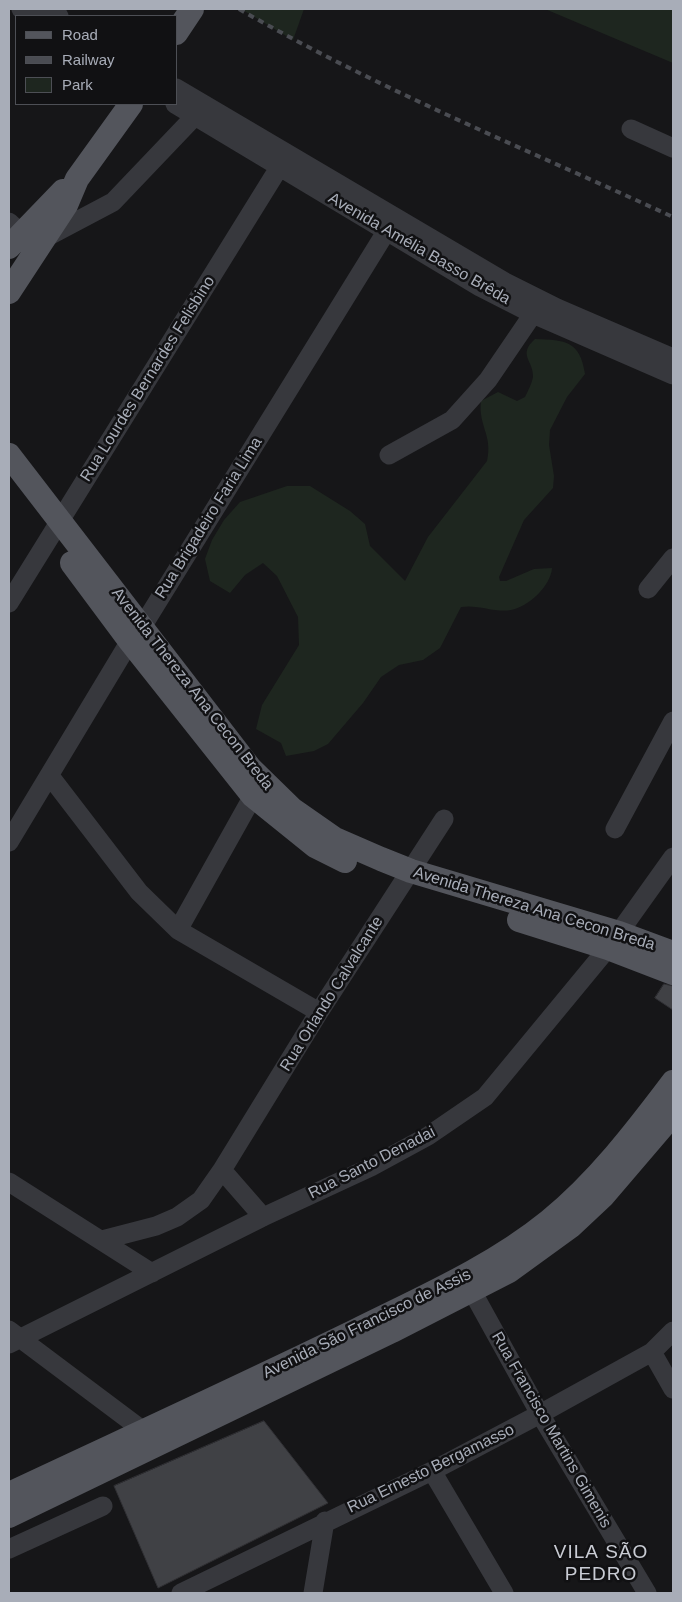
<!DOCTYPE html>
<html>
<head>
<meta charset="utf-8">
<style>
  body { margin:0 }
  #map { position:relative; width:682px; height:1602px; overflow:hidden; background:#161618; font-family:Arial,sans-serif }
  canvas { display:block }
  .frame { position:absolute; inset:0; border:10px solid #a8adb8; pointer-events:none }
  .legend { position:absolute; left:15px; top:15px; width:162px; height:90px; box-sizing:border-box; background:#111113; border:1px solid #4d4f55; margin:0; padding:6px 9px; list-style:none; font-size:15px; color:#a8adb8 }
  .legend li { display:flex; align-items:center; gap:10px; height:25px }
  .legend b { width:25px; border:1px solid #4d4f55 }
</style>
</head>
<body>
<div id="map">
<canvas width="682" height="1602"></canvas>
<div class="frame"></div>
<ul class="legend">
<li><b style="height:6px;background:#53555c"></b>Road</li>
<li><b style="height:6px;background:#4a4c52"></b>Railway</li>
<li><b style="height:14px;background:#1e261f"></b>Park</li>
</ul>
</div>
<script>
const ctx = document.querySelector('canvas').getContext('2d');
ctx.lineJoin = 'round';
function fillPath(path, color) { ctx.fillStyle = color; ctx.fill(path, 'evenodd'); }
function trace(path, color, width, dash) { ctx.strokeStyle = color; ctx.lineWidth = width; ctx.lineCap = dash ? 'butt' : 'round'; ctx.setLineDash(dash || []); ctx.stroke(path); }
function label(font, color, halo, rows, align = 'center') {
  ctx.font = font + ' Arial,sans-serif'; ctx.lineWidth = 5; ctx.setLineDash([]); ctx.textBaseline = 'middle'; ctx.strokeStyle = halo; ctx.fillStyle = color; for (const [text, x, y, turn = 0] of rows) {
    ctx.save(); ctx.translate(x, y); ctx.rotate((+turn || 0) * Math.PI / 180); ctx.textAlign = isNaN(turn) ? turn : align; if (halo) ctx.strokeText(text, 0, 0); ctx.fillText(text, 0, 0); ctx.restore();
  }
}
fillPath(new Path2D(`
  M241 9H304L293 40Z
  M545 9H673V63Z
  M535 339C566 340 580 341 585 374L567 397 550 430 549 445 554 476 553 488 524 520 499 577 500 581H506L534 569 552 568C551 586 528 607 511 610 495 613 478 604 461 607L440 648 423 660 399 665 381 677 363 703 328 744 314 751 286 756 281 743 256 729 262 705 299 645 298 617 277 576 263 563 245 575 230 593 210 581 205 559 212 540 224 520 240 502 287 486H310L350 511 365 524 370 546 405 581 428 537 487 461C493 435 478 426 481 401L498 392 517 401 525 397C528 391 532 383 533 377 534 361 517 355 535 339Z`), '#1e261f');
const building = new Path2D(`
  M664 984 673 986V1010L655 998Z
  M264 1421 328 1503 158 1588 114 1486Z`);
fillPath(building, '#404145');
trace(building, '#303034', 1);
trace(new Path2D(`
  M21 9 33 16
  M47 9 59 16
  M176 88 505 282 557 308 673 358
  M175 104 480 287 533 314 673 375
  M631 129 673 148
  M9 222 21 233
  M43 239 113 202 195 116
  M389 455 452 420 488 380 533 314
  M648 589 673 558
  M9 603 285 158
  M50 776 139 892 178 930 319 1012
  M615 829 673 721
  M9 842 130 641 142 627 394 219
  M178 930 253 796
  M222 1170 263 1217
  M9 1182 152 1273
  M102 1240 156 1226 177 1217 201 1200 222 1170 319 1012 444 819
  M472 1291 540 1414 647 1593
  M9 1330 145 1432
  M9 1344 263 1217 371 1167 428 1136 485 1097 608 948 673 857
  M652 1352 673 1389
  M432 1471 504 1593
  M9 1549 103 1506
  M181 1593 432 1471 540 1414 652 1352 673 1331
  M313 1593 325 1521`), '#37383d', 19);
trace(new Path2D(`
  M176 33 192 9
  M9 247 63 191
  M9 292 66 205 77 179 131 104
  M9 455 250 768 292 809 335 839 381 859 411 871 619 933 673 953
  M72 563 130 641 253 796 315 846 345 861
  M519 920 608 948 673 973
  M9 1494C124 1440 240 1387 355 1331 421 1298 491 1268 549 1221 597 1182 636 1131 673 1082
  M9 1516 392 1331 509 1271 571 1226 603 1196 673 1114`), '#53555c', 24);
trace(new Path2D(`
  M239 9C378 89 528 150 673 217`), '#4a4c52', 4, [6, 5]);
label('16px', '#a8adb8', '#111113', [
  ["Avenida Amélia Basso Brêda",419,249,30],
  ["Rua Lourdes Bernardes Felisbino",148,379,-58],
  ["Rua Brigadeiro Faria Lima",209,518,-58],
  ["Avenida Thereza Ana Cecon Breda",192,689,52],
  ["Avenida Thereza Ana Cecon Breda",534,909,17],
  ["Rua Orlando Calvalcante",332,994,-58],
  ["Rua Santo Denadai",372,1163,-27],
  ["Avenida São Francisco de Assis",367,1324,-26],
  ["Rua Francisco Martins Gimenis",551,1430,60],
  ["Rua Ernesto Bergamasso",431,1469,-26]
]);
ctx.letterSpacing = '1px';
label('19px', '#c9ccd4', '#111113', [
  ["VILA SÃO",601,1553],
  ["PEDRO",601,1575]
]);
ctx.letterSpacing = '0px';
</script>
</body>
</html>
